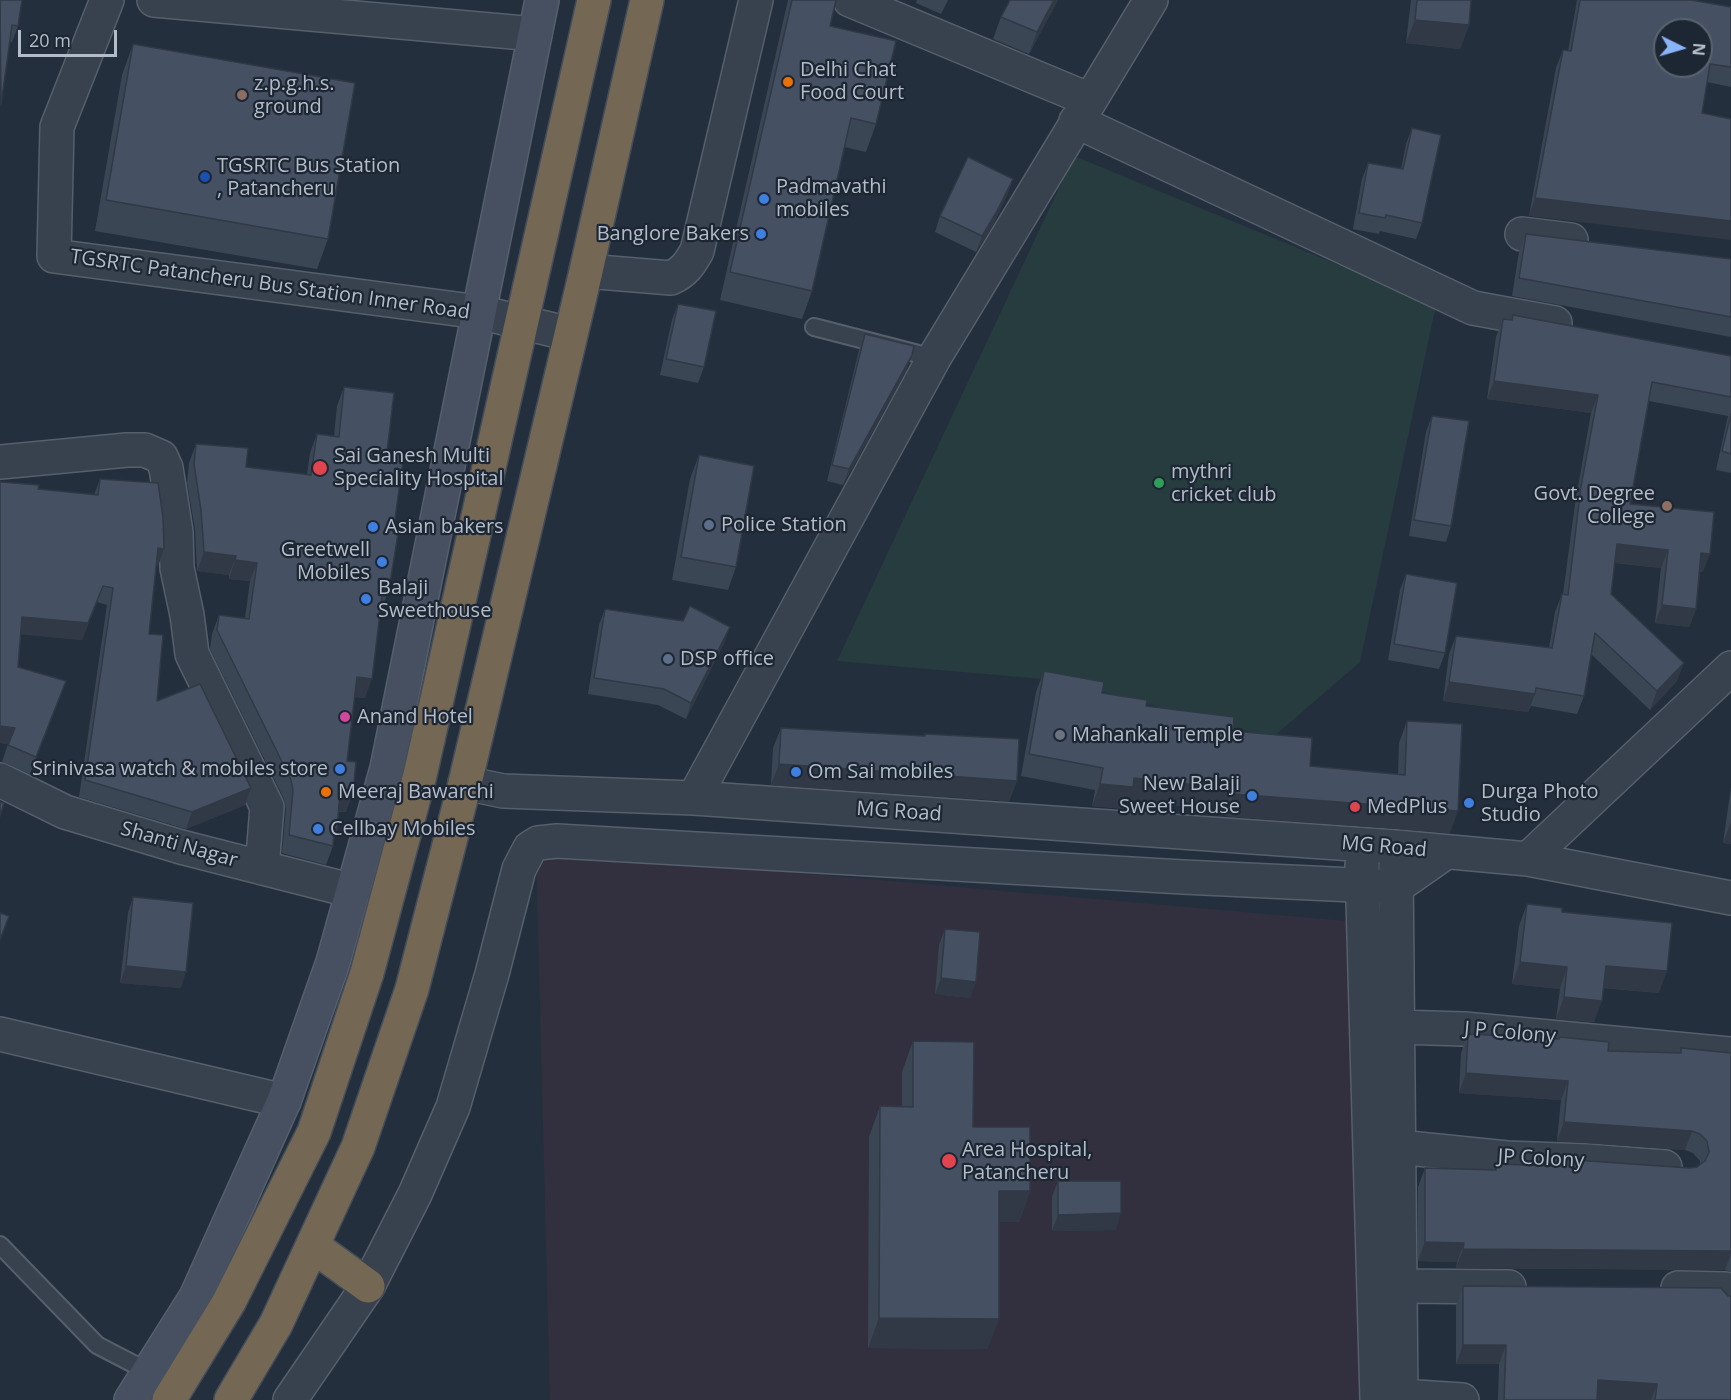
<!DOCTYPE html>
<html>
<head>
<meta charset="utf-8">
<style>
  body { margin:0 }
  #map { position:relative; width:1731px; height:1400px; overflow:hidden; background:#242f3e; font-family:"Open Sans",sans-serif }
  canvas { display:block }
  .north { position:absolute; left:1653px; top:18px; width:60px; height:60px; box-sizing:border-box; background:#1d2633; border:2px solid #59626f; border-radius:50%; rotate:95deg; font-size:16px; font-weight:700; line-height:24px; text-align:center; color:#b4bcc9 }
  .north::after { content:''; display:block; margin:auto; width:21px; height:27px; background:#8ab4f8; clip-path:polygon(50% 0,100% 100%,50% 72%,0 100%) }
  .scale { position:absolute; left:18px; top:30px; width:99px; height:27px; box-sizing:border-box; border:3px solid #b4bcc9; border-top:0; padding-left:8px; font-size:18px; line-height:21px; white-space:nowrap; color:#b4bcc9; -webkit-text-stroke:4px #1d2633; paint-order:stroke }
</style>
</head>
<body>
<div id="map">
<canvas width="1731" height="1400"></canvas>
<div class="north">N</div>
<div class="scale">20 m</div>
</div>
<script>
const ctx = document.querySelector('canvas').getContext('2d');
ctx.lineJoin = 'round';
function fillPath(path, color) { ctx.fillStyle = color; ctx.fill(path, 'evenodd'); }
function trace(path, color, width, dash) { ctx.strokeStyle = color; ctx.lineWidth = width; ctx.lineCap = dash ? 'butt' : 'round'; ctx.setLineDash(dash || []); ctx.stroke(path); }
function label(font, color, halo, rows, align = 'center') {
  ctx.font = font + ' "Open Sans",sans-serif'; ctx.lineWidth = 4.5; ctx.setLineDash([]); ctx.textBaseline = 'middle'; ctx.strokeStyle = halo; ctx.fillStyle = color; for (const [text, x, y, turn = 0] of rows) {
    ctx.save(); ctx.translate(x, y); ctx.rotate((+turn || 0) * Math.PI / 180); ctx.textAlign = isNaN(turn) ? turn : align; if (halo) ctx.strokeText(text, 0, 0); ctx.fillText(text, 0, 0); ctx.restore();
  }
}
fillPath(new Path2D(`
  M536 850 1346 921 1362 1400H550Z`), '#32303f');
fillPath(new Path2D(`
  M1074 156 1436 305 1360 662 1272 738 1065 681 837 661Z`), '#263c3f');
const lane = new Path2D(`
  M814 327 934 358
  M0 1245 97 1345 149 1372`);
const street = new Path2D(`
  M107 0 57 127 54 256 479 312 570 334
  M154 0 535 34
  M850 0 1090 100
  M1076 121 1473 308 1555 323
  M1522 234 1571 240
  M586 271 671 278C684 272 689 265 697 251L756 0
  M0 462 127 450H145L161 457 166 468 176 532 177 568 187 615 192 654 267 807 262 868
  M0 780 65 812 181 847 353 891
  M465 783 503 791 694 798 1396 847 1528 859 1731 898
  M694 798 934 358 1151 0
  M1528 859 1731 668
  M1362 865 1377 1400
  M1396 865 1401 1400
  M1397 1027 1464 1029 1731 1054
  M0 1034 284 1101
  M1398 1147 1507 1158 1587 1161 1665 1167
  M1400 1286 1509 1287
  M1678 1288 1725 1289 1731 1299
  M1401 1396 1462 1400
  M290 1400 368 1286 415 1194 453 1107 492 974 519 869 530 848 538 843 557 841 1183 877 1396 887 1446 852`);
const secondary = new Path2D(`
  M131 1400 196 1297 284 1101 333 962 387 768 542 0`);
const highway = new Path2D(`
  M313 1246 368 1286
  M169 1400 229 1302 314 1132 367 973 420 775 594 0
  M231 1400 276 1324 358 1147 412 989 465 783 586 271 647 0`);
trace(lane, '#565f6c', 20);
trace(street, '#565f6c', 36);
trace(secondary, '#565f6c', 36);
trace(highway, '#434c59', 36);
trace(lane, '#38414e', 16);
trace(street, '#38414e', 33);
trace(secondary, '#465061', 33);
trace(highway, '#746855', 33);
fillPath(new Path2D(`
  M0 0 18 26 12 42H9Z
  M788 0H836L830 26 876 124 866 152 844 147 812 291 802 319 720 300Z
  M917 0H948L941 14 916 3Z
  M1010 0H1058L1029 54 993 39 1001 17Z
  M1411 0H1471L1469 25 1460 49 1406 43Z
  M1577 0H1691L1731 7V87L1707 82 1702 113 1529 216 1556 68 1563 50 1568 51Z
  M133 44 328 239 317 269 95 231 122 75Z
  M1412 128 1422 223 1416 239 1380 231 1379 234 1353 229 1362 179 1368 163 1401 169 1406 144Z
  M1013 179 1007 195 992 227 976 252 935 232 940 216Z
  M1526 234 1731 259V337L1512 296 1519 252Z
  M678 304 704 367 698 383 660 375 672 320Z
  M1513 315 1731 356V473L1716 470 1728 416 1649 401 1630 504 1703 572H1700L1696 609 1689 627 1655 623 1661 568 1615 563 1611 594 1677 681 1650 710 1591 654 1584 696 1577 714 1531 706 1528 712 1443 701 1449 654 1456 636 1549 648 1555 612 1562 594H1563L1575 504 1591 413 1487 399 1496 337 1503 319 1511 320Z
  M865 334 906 371 843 485 827 481 859 350Z
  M344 387 387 452 393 533 389 589 382 608H381L365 698 354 697 347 761 346 812H338L337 829 334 839 333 846 326 865 282 853 286 809 284 799 210 649 212 634 219 615 245 618 250 581 229 579V575L197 571 195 529 187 483 189 463 196 444 246 467 307 475 310 453 317 434 334 436 337 406Z
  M1432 416 1451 526 1446 542 1409 536 1426 432Z
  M699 455 736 567 728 590 672 580 690 479Z
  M100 479 158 483 163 517 164 549 158 566 156 565 149 634 163 635 157 701 200 684 251 788 245 805 186 829 79 797 107 605 97 602 82 640 21 634 18 667 66 681 30 774 2 762 8 744 0 743V482L39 485 38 489 94 495Z
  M1406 574 1445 653 1439 669 1388 660 1400 590Z
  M605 609 724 643 686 719 658 705 588 694 599 625Z
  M1044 671 1102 693 1233 731 1310 766 1398 775 1399 743 1407 721 1450 833 1225 816V811L1128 800 1125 809 1092 806 1095 790 1021 776 1036 692Z
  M781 728 924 736 925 734 1017 781 1009 801 771 785 773 748Z
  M1731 787V844L1723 843Z
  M133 897 181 988 120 983 128 913Z
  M1527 904 1562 912 1659 993 1603 988 1594 1022 1556 1019 1560 989 1512 984 1519 926Z
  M945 929 970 998 935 994 939 945Z
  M1468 1034 1559 1039 1560 1037 1608 1051 1679 1053 1681 1048 1731 1053V1272L1725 1270 1456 1268 1457 1262 1418 1261V1187L1425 1168 1493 1170 1496 1164 1553 1166 1554 1162 1560 1163 1561 1159 1689 1168 1697 1167 1700 1165V1161L1693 1153 1685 1150 1557 1141 1561 1100 1459 1093 1461 1053Z
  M913 1041 973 1127 1030 1191 1019 1222H999V1319L987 1349 868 1348 869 1137 880 1106 902 1107V1072Z
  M1058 1181 1116 1230 1052 1231V1197Z
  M1463 1286 1728 1296 1731 1400H1498L1499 1364H1456V1305Z`), '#3b4654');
fillPath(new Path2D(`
  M1054 0H1058L1029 54 1037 32Z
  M1415 20 1469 25 1460 49 1406 43Z
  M1013 179 1007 195 992 227 976 252 982 236Z
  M1535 198 1731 221V240L1529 216Z
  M912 355 906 371 843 485 849 469Z
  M1494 381 1598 395 1591 413 1487 399Z
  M1617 544 1668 550 1661 568 1610 562Z
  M158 548 164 549 158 566 152 565Z
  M204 552 236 556 229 575 197 571Z
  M1701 553 1710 554 1703 572 1695 571Z
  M235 560 257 563 250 581 229 579Z
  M103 586 82 640 16 634 22 617Z
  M1662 605 1696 609 1689 627 1655 623Z
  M730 627 724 643 686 719 691 703Z
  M1684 663 1677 681 1650 710 1657 691Z
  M357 677 372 679 365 698 350 696Z
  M1449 682 1535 694 1528 712 1443 701Z
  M0 726 15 728 9 744 0 743Z
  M779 764 1017 781 1009 801 771 785Z
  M1134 778 1233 789 1225 811 1128 800 1125 809 1092 806 1100 784Z
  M251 788 245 805 186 829 192 812Z
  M340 792 353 793 346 812 333 811Z
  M1233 794 1458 811 1450 833 1225 816Z
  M1731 822V844L1723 843Z
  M1520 962 1567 967 1560 989 1512 984Z
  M126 966 186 972 181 988 120 983Z
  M1606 966 1667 971 1659 993 1598 987Z
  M941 978 976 982 970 998 935 994Z
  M1564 997 1602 1001 1594 1022 1556 1019Z
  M1466 1073 1568 1081 1561 1100 1459 1093Z
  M1564 1122 1692 1131 1685 1150 1557 1141Z
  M999 1191H1030L1019 1222H988Z
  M1121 1213 1116 1230 1052 1231 1058 1215Z
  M1425 1242 1464 1243 1457 1262 1418 1261Z
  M1463 1249 1731 1251V1254L1725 1270 1456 1268Z
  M879 1318 999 1319 987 1349 868 1348Z
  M1463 1345H1506L1499 1364H1456Z
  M1598 1380 1657 1384 1651 1400H1596Z`), '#303945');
const building = new Path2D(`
  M0 0H22L18 26 12 25 1 105Z
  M792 0H836L830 26 896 41 876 124 851 118 812 291 730 272Z
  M1010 0H1054L1037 32 1001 17Z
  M1417 0H1471L1469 25 1415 20Z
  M1580 0H1691L1731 7V67L1710 64 1702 113 1731 119V221L1535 198 1563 50 1571 51ZM1665 30H1701V66H1665Z
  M133 44 355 83 328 239 106 200Z
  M1412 128 1441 135 1422 223 1386 215 1385 218 1359 213 1368 163 1403 169Z
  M968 157 1013 179 997 211 982 236 940 216Z
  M1526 234 1731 259V317L1519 278Z
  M678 304 716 311 704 367 666 359Z
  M1513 315 1731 356V397L1652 382 1630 504 1714 512 1710 554 1701 553 1696 609 1662 605 1668 550 1617 544 1611 594 1684 663 1657 691 1595 633 1584 696 1536 688 1535 694 1449 682 1456 636 1552 648 1562 594 1568 595 1581 486 1598 395 1494 381 1503 319 1512 320Z
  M865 334 914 346 912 355 849 469 832 465Z
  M344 387 394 393 387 452 404 454 393 533 398 534 389 589 383 588 372 679 357 677 347 761 356 762 353 793 340 792 337 829H334L333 846 289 835 293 790 291 780 217 630 219 615 249 619 257 563 235 560 236 556 204 552 201 510 194 464 196 444 248 448 246 467 311 475 317 434 339 437Z
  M1731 414V454L1722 451Z
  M1432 416 1469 421 1451 526 1414 520Z
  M699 455 754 466 736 567 681 557Z
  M100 479 158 483 163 517 164 549 158 548 149 634 163 635 157 701 200 684 251 788 192 812 85 780 113 588 103 586 88 623 22 617 18 667 66 681 36 757 8 745 15 728 0 726V482L39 485 38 489 98 495Z
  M1406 574 1457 583 1445 653 1394 644Z
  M690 606 730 627 691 703 664 689 594 678 605 609 683 621Z
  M1044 671 1104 682 1102 693 1147 700 1146 706 1234 717 1233 731 1312 738 1310 766 1405 775 1407 721 1462 724 1458 811 1233 794V789L1134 778 1133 787 1100 784 1103 768 1029 754Z
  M781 728 925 736V734L1019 739 1017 781 779 764Z
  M0 802 4 803 0 816Z
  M133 897 193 903 186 972 126 966Z
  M1527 904 1562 908V912L1672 923 1667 971 1606 966 1602 1001 1564 997 1567 967 1520 962Z
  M0 913 9 916 0 940Z
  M945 929 980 932 976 982 941 978Z
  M1468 1034 1559 1039 1560 1037 1609 1042 1608 1051 1681 1053V1048L1731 1053V1251L1463 1249 1464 1243 1425 1242V1168L1496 1170V1164L1554 1166V1162L1561 1163V1159L1689 1168 1697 1167 1705 1161 1709 1152 1707 1141 1700 1134 1692 1131 1564 1122 1568 1081 1466 1073Z
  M913 1041 974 1042 973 1127H1030V1191H999V1319L879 1318 880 1106 913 1107Z
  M1058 1181H1121V1213L1058 1215Z
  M1463 1286 1721 1288 1728 1296H1731V1400H1655L1657 1384 1598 1380 1597 1400H1504L1506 1345H1463Z`);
fillPath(building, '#455162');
trace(building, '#303945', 1.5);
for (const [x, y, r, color] of [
  [788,82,6,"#e8710a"],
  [242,95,6,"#8d6e63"],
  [205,177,6,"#1a4fb4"],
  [764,199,6,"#3f7fe0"],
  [761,234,6,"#3f7fe0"],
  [320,468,8,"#e0444e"],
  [1159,483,6,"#2e9e5b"],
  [1667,506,6,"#8d6e63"],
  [709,525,6,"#5c6f8a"],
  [373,527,6,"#3f7fe0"],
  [382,562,6,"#3f7fe0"],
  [366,599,6,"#3f7fe0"],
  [668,659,6,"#5c6f8a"],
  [345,717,6,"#d1479c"],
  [1060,735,6,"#6b7280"],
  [340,769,6,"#3f7fe0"],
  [796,772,6,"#3f7fe0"],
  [326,792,6,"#e8710a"],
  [1252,796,6,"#3f7fe0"],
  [1469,803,6,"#3f7fe0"],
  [1355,807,6,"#e0444e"],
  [318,829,6,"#3f7fe0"],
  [949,1161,8,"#e0444e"]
]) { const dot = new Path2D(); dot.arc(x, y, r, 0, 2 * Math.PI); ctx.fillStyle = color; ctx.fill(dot); trace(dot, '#1d2633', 2); }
label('20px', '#b4bcc9', '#1d2633', [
  ["Delhi Chat",800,70],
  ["Food Court",800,93],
  ["z.p.g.h.s.",254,84],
  ["ground",254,107],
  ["TGSRTC Bus Station",217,166],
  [", Patancheru",217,189],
  ["Padmavathi",776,187],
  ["mobiles",776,210],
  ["Banglore Bakers",749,234,"right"],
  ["Sai Ganesh Multi",334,456],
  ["Speciality Hospital",334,479],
  ["mythri",1171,472],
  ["cricket club",1171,495],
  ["Govt. Degree",1655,494,"right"],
  ["College",1655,517,"right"],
  ["Police Station",721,525],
  ["Asian bakers",385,527],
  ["Greetwell",370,550,"right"],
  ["Mobiles",370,573,"right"],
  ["Balaji",378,588],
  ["Sweethouse",378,611],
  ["DSP office",680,659],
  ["Anand Hotel",357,717],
  ["Mahankali Temple",1072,735],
  ["Srinivasa watch & mobiles store",328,769,"right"],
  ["Om Sai mobiles",808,772],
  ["New Balaji",1240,784,"right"],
  ["Sweet House",1240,807,"right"],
  ["Meeraj Bawarchi",338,792],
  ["Durga Photo",1481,792],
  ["Studio",1481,815],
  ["MedPlus",1367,807],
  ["Cellbay Mobiles",330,829],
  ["Area Hospital,",962,1150],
  ["Patancheru",962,1173]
], 'left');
label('20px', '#b4bcc9', '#1d2633', [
  ["TGSRTC Patancheru Bus Station Inner Road",270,285,8],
  ["MG Road",899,812,4],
  ["Shanti Nagar",179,845,16],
  ["MG Road",1384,847,5],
  ["J P Colony",1510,1033,5],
  ["JP Colony",1541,1159,3]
]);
</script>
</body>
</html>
